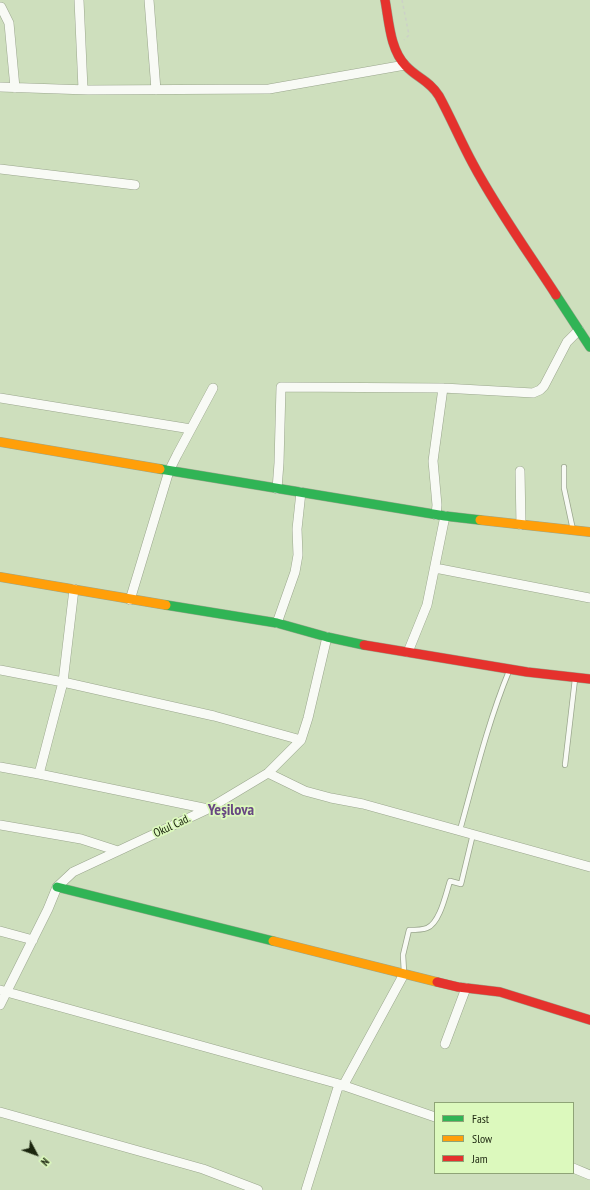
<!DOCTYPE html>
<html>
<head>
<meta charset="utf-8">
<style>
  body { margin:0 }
  #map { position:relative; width:590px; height:1190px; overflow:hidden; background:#cedfbd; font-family:"PT Sans Narrow",sans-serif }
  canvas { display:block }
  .legend { position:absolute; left:434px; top:1102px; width:140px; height:72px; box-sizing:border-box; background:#dcf9bd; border:1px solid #8fa477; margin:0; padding:5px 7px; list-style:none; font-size:12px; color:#1b250e }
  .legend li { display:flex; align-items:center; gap:8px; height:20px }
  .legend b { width:20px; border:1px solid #8fa477 }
  .north { position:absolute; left:16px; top:1134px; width:40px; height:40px; -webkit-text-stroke:3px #dcf9bd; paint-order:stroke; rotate:131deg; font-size:11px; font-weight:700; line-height:16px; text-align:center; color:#1b250e }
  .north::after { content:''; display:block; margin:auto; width:14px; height:18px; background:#1b250e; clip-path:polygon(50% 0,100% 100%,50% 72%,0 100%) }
</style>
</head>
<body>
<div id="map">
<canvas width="590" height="1190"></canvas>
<ul class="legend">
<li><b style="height:5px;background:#30b455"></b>Fast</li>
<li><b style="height:5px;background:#ff9f0a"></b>Slow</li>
<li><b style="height:5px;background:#e5322d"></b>Jam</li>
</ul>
<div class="north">N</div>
</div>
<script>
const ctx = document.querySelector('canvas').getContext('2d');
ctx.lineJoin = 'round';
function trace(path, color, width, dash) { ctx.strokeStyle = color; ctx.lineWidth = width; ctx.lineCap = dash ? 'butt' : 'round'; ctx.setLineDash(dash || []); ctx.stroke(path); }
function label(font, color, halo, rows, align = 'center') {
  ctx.font = font + ' "PT Sans Narrow",sans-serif'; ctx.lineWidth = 3.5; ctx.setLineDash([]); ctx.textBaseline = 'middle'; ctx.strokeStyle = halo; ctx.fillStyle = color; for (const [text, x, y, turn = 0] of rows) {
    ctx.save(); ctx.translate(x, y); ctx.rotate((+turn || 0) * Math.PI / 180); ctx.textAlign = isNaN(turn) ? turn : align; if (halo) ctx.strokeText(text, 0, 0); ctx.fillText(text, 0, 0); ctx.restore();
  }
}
const lane = new Path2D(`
  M564 467V488L573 530
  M565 765 575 679
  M460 830C475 776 488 722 509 671
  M404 972 403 955 409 930C415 930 422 930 427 928 440 923 446 893 450 881L461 884 473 834`);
const street = new Path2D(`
  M79 0 83 89
  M149 0 156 90
  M1 7 9 23 15 88
  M0 87 88 90 269 89 405 65
  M0 169 135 185
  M0 398 191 429
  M520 471 521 525
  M277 489 279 463 281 387 443 388 533 393 540 390 544 386 567 342 579 330
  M436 515 437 505 433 461 443 388
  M435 568 590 598
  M130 600 169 471 177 455 213 388
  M277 623 295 572 298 555 297 529 301 492
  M408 652 427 605 445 516
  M0 670 63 682 214 716 301 740
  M0 767 39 774 208 809
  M268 773 305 791 331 798 363 804 590 867
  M39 774 63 682 74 589
  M0 825 81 839 118 851
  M0 931 33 940
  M0 990 339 1084 435 1117
  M0 1005 48 909 57 887 73 872 208 809 268 773 301 740 308 718 327 637
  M445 1044 466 988
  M343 1086 404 974
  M0 1112 203 1169 258 1190
  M573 1168 590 1175
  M306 1190 339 1084`);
const fast = new Path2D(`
  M556 295 590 347
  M160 469 445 516 480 520
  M166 605 277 623 327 637 364 645
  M57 887 273 941`);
const slow = new Path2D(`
  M0 442 160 469
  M480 520 590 532
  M0 577 166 605
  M273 941 437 982`);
const jam = new Path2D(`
  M385 0C389 21 390 50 406 66 417 78 429 80 439 96 451 118 461 142 473 164 497 209 528 252 556 295
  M364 645 527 672 590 679
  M437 982 458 987 500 992 590 1020`);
trace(lane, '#9aa68d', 6);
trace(street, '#9aa68d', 10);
trace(fast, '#9aa68d', 10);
trace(slow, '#9aa68d', 10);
trace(jam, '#9aa68d', 10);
trace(new Path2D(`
  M402 0 409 35 404 40`), '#ccd1c7', 1.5, [3, 3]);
trace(lane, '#f8faf5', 4.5);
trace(street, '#f8faf5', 9);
trace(fast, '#30b455', 9);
trace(slow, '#ff9f0a', 9);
trace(jam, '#e5322d', 9);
label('12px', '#1b250e', '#dcf9bd', [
  ["Okul Cad.",172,826,-25]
]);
label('bold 16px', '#684782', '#dcf9bd', [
  ["Yeşilova",231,810]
]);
</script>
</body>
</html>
